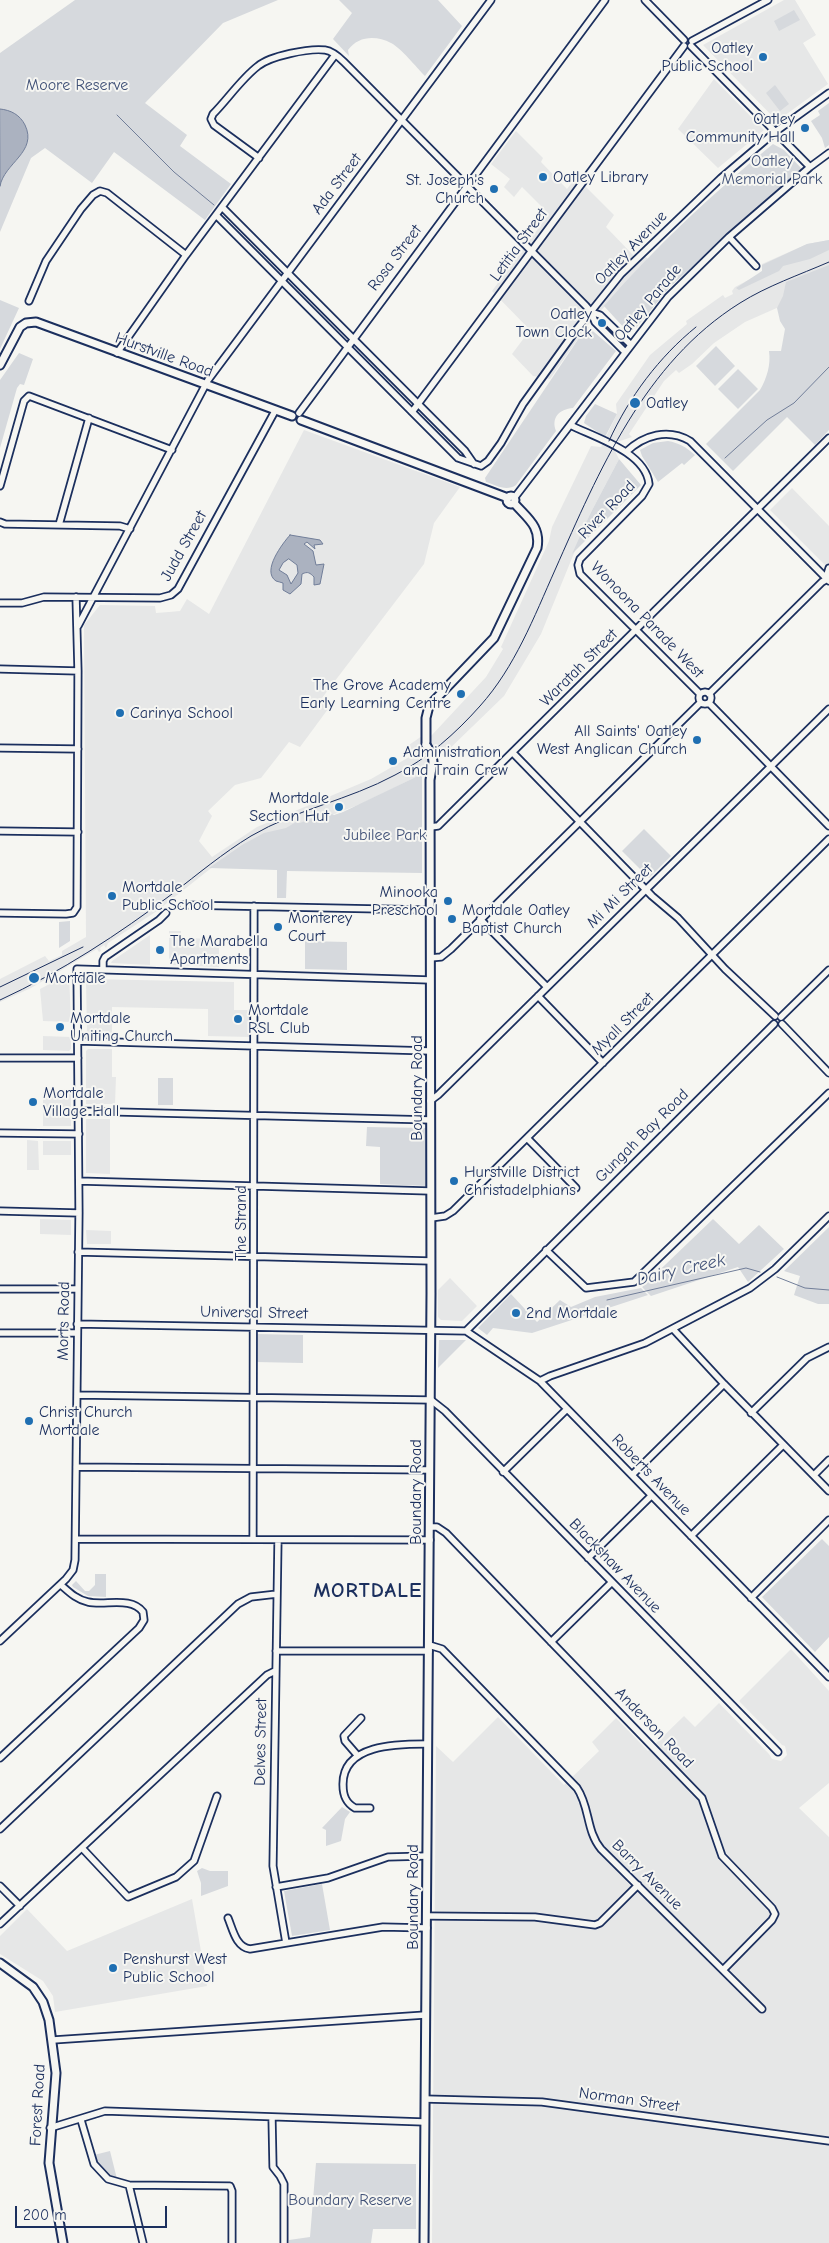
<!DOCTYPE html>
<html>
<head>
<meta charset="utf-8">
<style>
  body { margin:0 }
  #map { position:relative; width:829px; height:2243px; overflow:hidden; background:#f6f6f2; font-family:"Comic Neue",sans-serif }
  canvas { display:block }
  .scale { position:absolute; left:15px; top:2206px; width:152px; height:22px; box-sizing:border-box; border:2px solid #1b2f5e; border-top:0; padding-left:6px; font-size:15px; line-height:18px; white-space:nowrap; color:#1b2f5e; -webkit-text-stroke:4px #f6f6f2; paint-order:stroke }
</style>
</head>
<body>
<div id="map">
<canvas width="829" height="2243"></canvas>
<div class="scale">200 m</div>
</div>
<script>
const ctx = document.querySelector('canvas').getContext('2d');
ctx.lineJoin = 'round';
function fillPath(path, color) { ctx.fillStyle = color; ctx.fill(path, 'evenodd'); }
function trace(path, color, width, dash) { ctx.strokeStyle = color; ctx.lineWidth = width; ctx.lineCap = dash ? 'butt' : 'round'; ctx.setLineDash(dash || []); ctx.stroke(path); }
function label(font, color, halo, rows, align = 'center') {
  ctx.font = font + ' "Comic Neue",sans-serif'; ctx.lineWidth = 4; ctx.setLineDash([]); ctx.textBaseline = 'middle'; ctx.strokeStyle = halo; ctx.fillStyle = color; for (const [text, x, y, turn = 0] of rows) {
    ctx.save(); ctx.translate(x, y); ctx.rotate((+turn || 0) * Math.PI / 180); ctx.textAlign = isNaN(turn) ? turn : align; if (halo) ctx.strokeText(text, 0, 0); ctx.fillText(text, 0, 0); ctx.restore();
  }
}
fillPath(new Path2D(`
  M784 0H795L816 35 803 43 828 84 777 121 703 45Z
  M714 79 764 130 718 168 678 129Z
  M516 131 543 158 541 162 567 189 576 177 614 215 606 227 634 256 642 253 648 259 587 326 550 379 533 376 512 354 530 330 492 291 549 214 522 187 514 197 504 187 510 179 491 164Z
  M829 240V273L788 303 745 322 714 343 692 364 679 373 676 370 664 381 629 434 632 437 617 442 614 449 619 459 590 514 541 634 504 696 442 756 437 753 431 755 430 760 422 774 361 804 265 840 210 869 157 911 108 943 106 948 104 945 100 948 101 951 99 952 97 949 31 988 0 1002V979L45 956 49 961 62 955V951L86 937 84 625 100 605 155 606 156 613 169 612 180 611 187 599 209 614 304 430 460 487 434 523 424 564 322 698 331 705 300 747 289 742 261 778 235 785 208 811 212 816 199 841 212 857 257 827 371 779 411 756 406 747 422 736 424 745 429 741 431 736 486 677 503 649 501 647 549 541 552 527 591 446 601 447 617 414 616 404 650 355 687 324 686 321 723 295 725 298 733 294 732 291 735 287 756 276 762 271V264L807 244Z
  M792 488 829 526V569L770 510Z
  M169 931H181V938L219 939V967L169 965Z
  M150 935V965L111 963 112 961Z
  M69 974 71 1022 43 1021 40 989Z
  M88 979 234 982V1010H250V1037L208 1036V1009L112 1007V1034L87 1033 86 981Z
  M43 1036 71 1037V1049L69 1051 43 1050Z
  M88 1049H112V1077H116L115 1104H86V1051Z
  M43 1090H71V1126H43Z
  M86 1119H110V1174L86 1173Z
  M27 1140 38 1141 39 1170H27Z
  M43 1141H71V1155H43Z
  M40 1219 71 1220V1235L40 1234Z
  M86 1230 111 1231V1244H87Z
  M450 1278 477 1306 462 1321 441 1320 438 1317V1290Z
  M791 1649 829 1691V1783L799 1808 829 1837V2243H432L436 1746 453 1762 498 1717 564 1785 599 1751 592 1742 616 1718 648 1751 684 1716 695 1727 719 1703 769 1754 772 1759 781 1761 787 1755 785 1746 782 1745 739 1701Z
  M192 1899 207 1986 55 2012 53 1996 43 1981 0 1954V1936L27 1909 67 1951Z`), '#e6e7e7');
fillPath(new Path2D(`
  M75 0H278L223 23 145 103 187 135 180 146 231 184 205 220 114 152 92 183 45 148 31 158 0 232V53Z
  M339 0H438L462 26 425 76C416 67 401 48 391 43 376 35 358 36 348 50L349 56 333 39 352 13Z
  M794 10 800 20 779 31 774 21Z
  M775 85 789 104 780 111 766 93Z
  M829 103V145L825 148 822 138 811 121 820 115 818 111Z
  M773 144 784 150 801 168 800 173 751 213 670 287 636 328 626 330 604 306C655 247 713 193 773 144Z
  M829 240V250L810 259 783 266 779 271 739 290 736 288 762 271V265L807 244Z
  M829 265V430L815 445 787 417 733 471 706 444 760 390C767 378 771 364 769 351H781L785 329 780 321 777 308 783 296 786 282Z
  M0 300 19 308 0 349Z
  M587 326 616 351 573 408C559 409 551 418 556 431L516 485C506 492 496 485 486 482L485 478Z
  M716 346 735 366 715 386 696 366Z
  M19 353 33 359 24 385 20 384 17 388 0 448V380Z
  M738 369 758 389 738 409 718 389Z
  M595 404 617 414 605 437 584 423 586 416Z
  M668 441C679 443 686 447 695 455L684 465 682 463 658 482 642 456 640 450 653 443Z
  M619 459 641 485 572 554 590 514Z
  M422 774V873L287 871 286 898H277V870L209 868 242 845 264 833 286 828 296 822 300 823 321 815 324 816 329 813 334 815 343 812Z
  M644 829 671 856 649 878 622 851Z
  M70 921V941L59 948V922Z
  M305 941 347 942V970L305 969Z
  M158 1078H173V1105H158Z
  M367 1127 427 1128V1186L380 1184V1147L366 1146Z
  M713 1219 739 1244 759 1225 784 1249 748 1282 738 1267 651 1296 642 1287Z
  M829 1227V1304H818L794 1295 800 1276 784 1271Z
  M641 1288 648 1295 532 1333 493 1328 487 1335 478 1328 511 1294 537 1322 560 1300 571 1307 595 1297Z
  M256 1334 303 1335V1363L256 1362Z
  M439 1340H466L438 1368Z
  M822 1539 829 1546V1637L815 1652 762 1597Z
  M95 1574H106V1597L88 1596 73 1587 72 1585 76 1581 85 1591H89L95 1585Z
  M342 1807 350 1812 345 1819 341 1841 326 1846V1830L322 1828Z
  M202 1868 210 1871H228V1886L201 1896V1883L197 1871Z
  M322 1884 330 1930 292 1936 284 1891Z
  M110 2151 117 2179C104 2176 97 2167 94 2155Z
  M316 2163 416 2164V2229H373L371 2243H289V2240L310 2237Z`), '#d6d9dd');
const water = new Path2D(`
  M0 109C11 110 20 115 25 125 38 152 4 163 0 186Z
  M290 535 320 540 323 544 314 545 315 549 307 542 304 544 313 551 316 565 324 564 320 584 314 585V577C310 573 308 571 302 574L301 584 290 594 283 590V583C281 582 278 582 276 581 261 571 283 543 290 535ZM289 559 297 565 298 573 291 584 287 575 279 570 283 563Z`);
fillPath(water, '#abb2c0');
trace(water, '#717e99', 1);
trace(new Path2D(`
  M117 115 174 172 214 205
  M725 458 767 420 794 403 829 367
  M777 1277 805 1288 829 1290
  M607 1300 746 1268 760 1272`), '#717e99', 1);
const minor = new Path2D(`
  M645 0 684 40
  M692 41 768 0
  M691 46 810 167
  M259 158 214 125 211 119 213 114C228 99 241 79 258 66 270 56 309 48 325 50 332 51 339 57 344 62L586 306 591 312 595 322 625 352
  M222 207 465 451 474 464
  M216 215 458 458 481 466 488 461 501 443 523 404 577 329 621 274 721 178 775 132 829 93
  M729 237 756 266
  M29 301 46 261 81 209 93 195 100 191 107 193 186 255
  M591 312 600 315 630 344
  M117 353 186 255 335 55
  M412 412 684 46
  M299 413 605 0
  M570 425C594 437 646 452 649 484L642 496 580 559 578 565 580 574 700 694
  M626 452C644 435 668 428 690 441L829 581
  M0 486 24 401 29 396 172 450
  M515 497 668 297 729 237 810 167 829 153
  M0 522 5 524 120 526 130 529
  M59 525 89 418
  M826 578 829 568
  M0 603H22L44 597 160 598 171 595 178 589 275 411
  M78 626 208 380 491 0
  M0 669 78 671
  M699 698a6 6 0 1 1 12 0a6 6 0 1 1-12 0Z
  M709 694 822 582 829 578
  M709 703 829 826
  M0 748 78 749
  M513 753 652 896 678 918 725 969 775 1016
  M430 827 438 826 829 438
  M0 831 78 832
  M183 905 429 910
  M0 913 66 914 73 913 77 907 78 671 76 597
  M480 919 547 987
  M430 958 441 957 451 949 700 703
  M103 970V961L105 957 159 920 166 913
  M538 996 603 1063
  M781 1017 829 970
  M782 1024 829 1073
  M78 1041 430 1051
  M0 1058H78
  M430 1101 438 1095 829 709
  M79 1111 431 1120
  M0 1133 79 1134
  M527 1138 576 1188
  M79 1181 430 1191
  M0 1211 79 1213
  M431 1218 445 1216 453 1211 829 839
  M546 1250 586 1288 634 1282 829 1093
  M78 1252 431 1261
  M0 1289H78
  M77 1324 466 1331 540 1381 829 1677
  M673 1329 724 1384 829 1491
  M466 1331 774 1024
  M0 1333H77
  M540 1381 550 1376 645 1343 750 1288 775 1269 829 1216
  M77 1395 431 1400 445 1411 778 1752
  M751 1413 807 1358 829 1347
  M76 1467 430 1470
  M503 1472 567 1409
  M632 1475 724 1384
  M814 1475 829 1460
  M430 1527H437L446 1533 702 1798 722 1856 772 1908 775 1914 772 1920 723 1970
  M691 1536 783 1445
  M76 1539 430 1540
  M253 1539 254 906
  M278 1540 273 1866 286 1943
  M588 1558 651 1496
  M751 1598 829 1520
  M0 1641 66 1579 73 1570 75 1560 79 1213 77 969 430 980
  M551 1642 611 1583
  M429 1645 442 1649 577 1788C590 1807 586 1831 601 1849L762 2009
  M276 1651H429
  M358 1756 345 1741 344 1736 361 1718
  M0 1758 139 1628 144 1620 143 1612C131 1596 105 1606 88 1602 77 1600 69 1592 61 1585
  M370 1808H355C346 1803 343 1796 343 1785 342 1743 400 1744 428 1744
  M0 1829 238 1604 251 1597 277 1594
  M82 1848 128 1897 176 1877 194 1861 217 1796
  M0 1886 20 1906
  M276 1887 328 1878 388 1857 427 1856
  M427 1916 535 1917 595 1925 600 1923 638 1885
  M228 1918C233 1930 236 1947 250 1949L383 1927 427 1928
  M0 1924 267 1675 275 1671
  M53 2040 425 2015
  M425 2099 542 2102 829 2141
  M272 2118 273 2167 280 2176 284 2184V2243
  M81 2120 94 2164 108 2179 129 2185 143 2243
  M50 2128 105 2111 424 2122
  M129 2185 230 2186 232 2191V2243`);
const major = new Path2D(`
  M0 365 20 327 26 323 36 322 292 416
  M301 420 508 498
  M507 500a4 4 0 1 1 8 0a4 4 0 1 1-8 0Z
  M426 745V718L429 706 494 638 537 548C541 526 527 518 514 503
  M0 1963 33 1987 43 2002 49 2020 56 2073 49 2163 63 2243
  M424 2243 431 1293 430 780 433 762 432 754`);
trace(minor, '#1b2f5e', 9);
trace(major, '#1b2f5e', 11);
trace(minor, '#f6f6f2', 5.5);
trace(major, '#f6f6f2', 7);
trace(new Path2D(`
  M609 441C629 397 659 357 696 327
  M0 987 83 947
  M0 1000C61 972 119 934 172 894 198 874 223 853 251 836 297 809 349 800 395 775 427 759 456 733 480 706 515 667 534 617 555 570 599 471 644 363 740 303 767 286 799 275 829 262`), '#1b2f5e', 1);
const majorBridge = new Path2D(`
  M426 745 432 754`);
trace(majorBridge, '#1b2f5e', 11, []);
trace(majorBridge, '#f6f6f2', 7);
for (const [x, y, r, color] of [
  [763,57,5,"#1f6fb2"],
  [805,128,5,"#1f6fb2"],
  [543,177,5,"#1f6fb2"],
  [494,189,5,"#1f6fb2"],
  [602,323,5,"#1f6fb2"],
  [635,403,6,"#1f6fb2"],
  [461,694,5,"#1f6fb2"],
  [120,713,5,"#1f6fb2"],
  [697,740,5,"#1f6fb2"],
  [393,761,5,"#1f6fb2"],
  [339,807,5,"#1f6fb2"],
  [112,896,5,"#1f6fb2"],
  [448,901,5,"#1f6fb2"],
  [452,919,5,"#1f6fb2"],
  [278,927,5,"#1f6fb2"],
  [160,950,5,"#1f6fb2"],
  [34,978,6,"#1f6fb2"],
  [238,1019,5,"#1f6fb2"],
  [60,1027,5,"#1f6fb2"],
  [33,1102,5,"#1f6fb2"],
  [454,1181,5,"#1f6fb2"],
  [516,1313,5,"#1f6fb2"],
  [29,1421,5,"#1f6fb2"],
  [113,1968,5,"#1f6fb2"]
]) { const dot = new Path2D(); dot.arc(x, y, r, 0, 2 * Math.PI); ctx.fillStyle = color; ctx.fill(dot); trace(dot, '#f6f6f2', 2); }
label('16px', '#1b2f5e', '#f6f6f2', [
  ["Oatley",753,48,"right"],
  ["Public School",753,66,"right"],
  ["Oatley",795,119,"right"],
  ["Community Hall",795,137,"right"],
  ["Oatley Library",553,177],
  ["St. Joseph's",484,180,"right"],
  ["Church",484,198,"right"],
  ["Oatley",592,314,"right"],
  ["Town Clock",592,332,"right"],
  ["Oatley",646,403],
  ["The Grove Academy",451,685,"right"],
  ["Early Learning Centre",451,703,"right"],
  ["Carinya School",130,713],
  ["All Saints' Oatley",687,731,"right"],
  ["West Anglican Church",687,749,"right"],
  ["Administration",403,752],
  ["and Train Crew",403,770],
  ["Mortdale",329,798,"right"],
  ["Section Hut",329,816,"right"],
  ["Mortdale",122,887],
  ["Public School",122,905],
  ["Minooka",438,892,"right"],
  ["Preschool",438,910,"right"],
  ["Mortdale Oatley",462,910],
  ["Baptist Church",462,928],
  ["Monterey",288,918],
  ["Court",288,936],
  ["The Marabella",170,941],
  ["Apartments",170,959],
  ["Mortdale",45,978],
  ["Mortdale",248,1010],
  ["RSL Club",248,1028],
  ["Mortdale",70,1018],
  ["Uniting Church",70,1036],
  ["Mortdale",43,1093],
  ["Village Hall",43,1111],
  ["Hurstville District",464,1172],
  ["Christadelphians",464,1190],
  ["2nd Mortdale",526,1313],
  ["Christ Church",39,1412],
  ["Mortdale",39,1430],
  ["Penshurst West",123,1959],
  ["Public School",123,1977]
], 'left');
label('16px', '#405177', '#f6f6f2', [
  ["Moore Reserve",77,85],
  ["Oatley",772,161],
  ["Memorial Park",772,179],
  ["Jubilee Park",385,835],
  ["Boundary Reserve",350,2200]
]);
label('16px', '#1b2f5e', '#f6f6f2', [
  ["Ada Street",337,184,-53],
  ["Letitia Street",519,245,-54],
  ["Oatley Avenue",631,248,-46],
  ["Rosa Street",395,258,-53],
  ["Oatley Parade",648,303,-50],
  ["Hurstville Road",164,355,20],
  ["River Road",607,510,-46],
  ["Judd Street",184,546,-61],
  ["Wonoona Parade West",647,620,46],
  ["Waratah Street",579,668,-45],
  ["Mi Mi Street",620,896,-44],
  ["Myall Street",623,1024,-45],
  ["Boundary Road",417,1088,-90],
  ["Gungah Bay Road",642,1136,-45],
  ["The Strand",241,1223,-90],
  ["Universal Street",254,1313,1],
  ["Morts Road",64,1321,-89],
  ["Roberts Avenue",651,1475,46],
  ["Boundary Road",416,1492,-90],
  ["Blackshaw Avenue",615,1566,46],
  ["Anderson Road",654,1728,46],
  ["Delves Street",261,1742,-89],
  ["Barry Avenue",647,1875,45],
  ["Boundary Road",413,1897,-90],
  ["Norman Street",629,2100,8],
  ["Forest Road",38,2105,-87]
]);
label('italic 18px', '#46567b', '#f6f6f2', [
  ["Dairy Creek",681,1270,-13]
]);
ctx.letterSpacing = '1px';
label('bold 21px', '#1b2f5e', '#f6f6f2', [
  ["MORTDALE",368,1591]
]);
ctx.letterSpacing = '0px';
</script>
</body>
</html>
